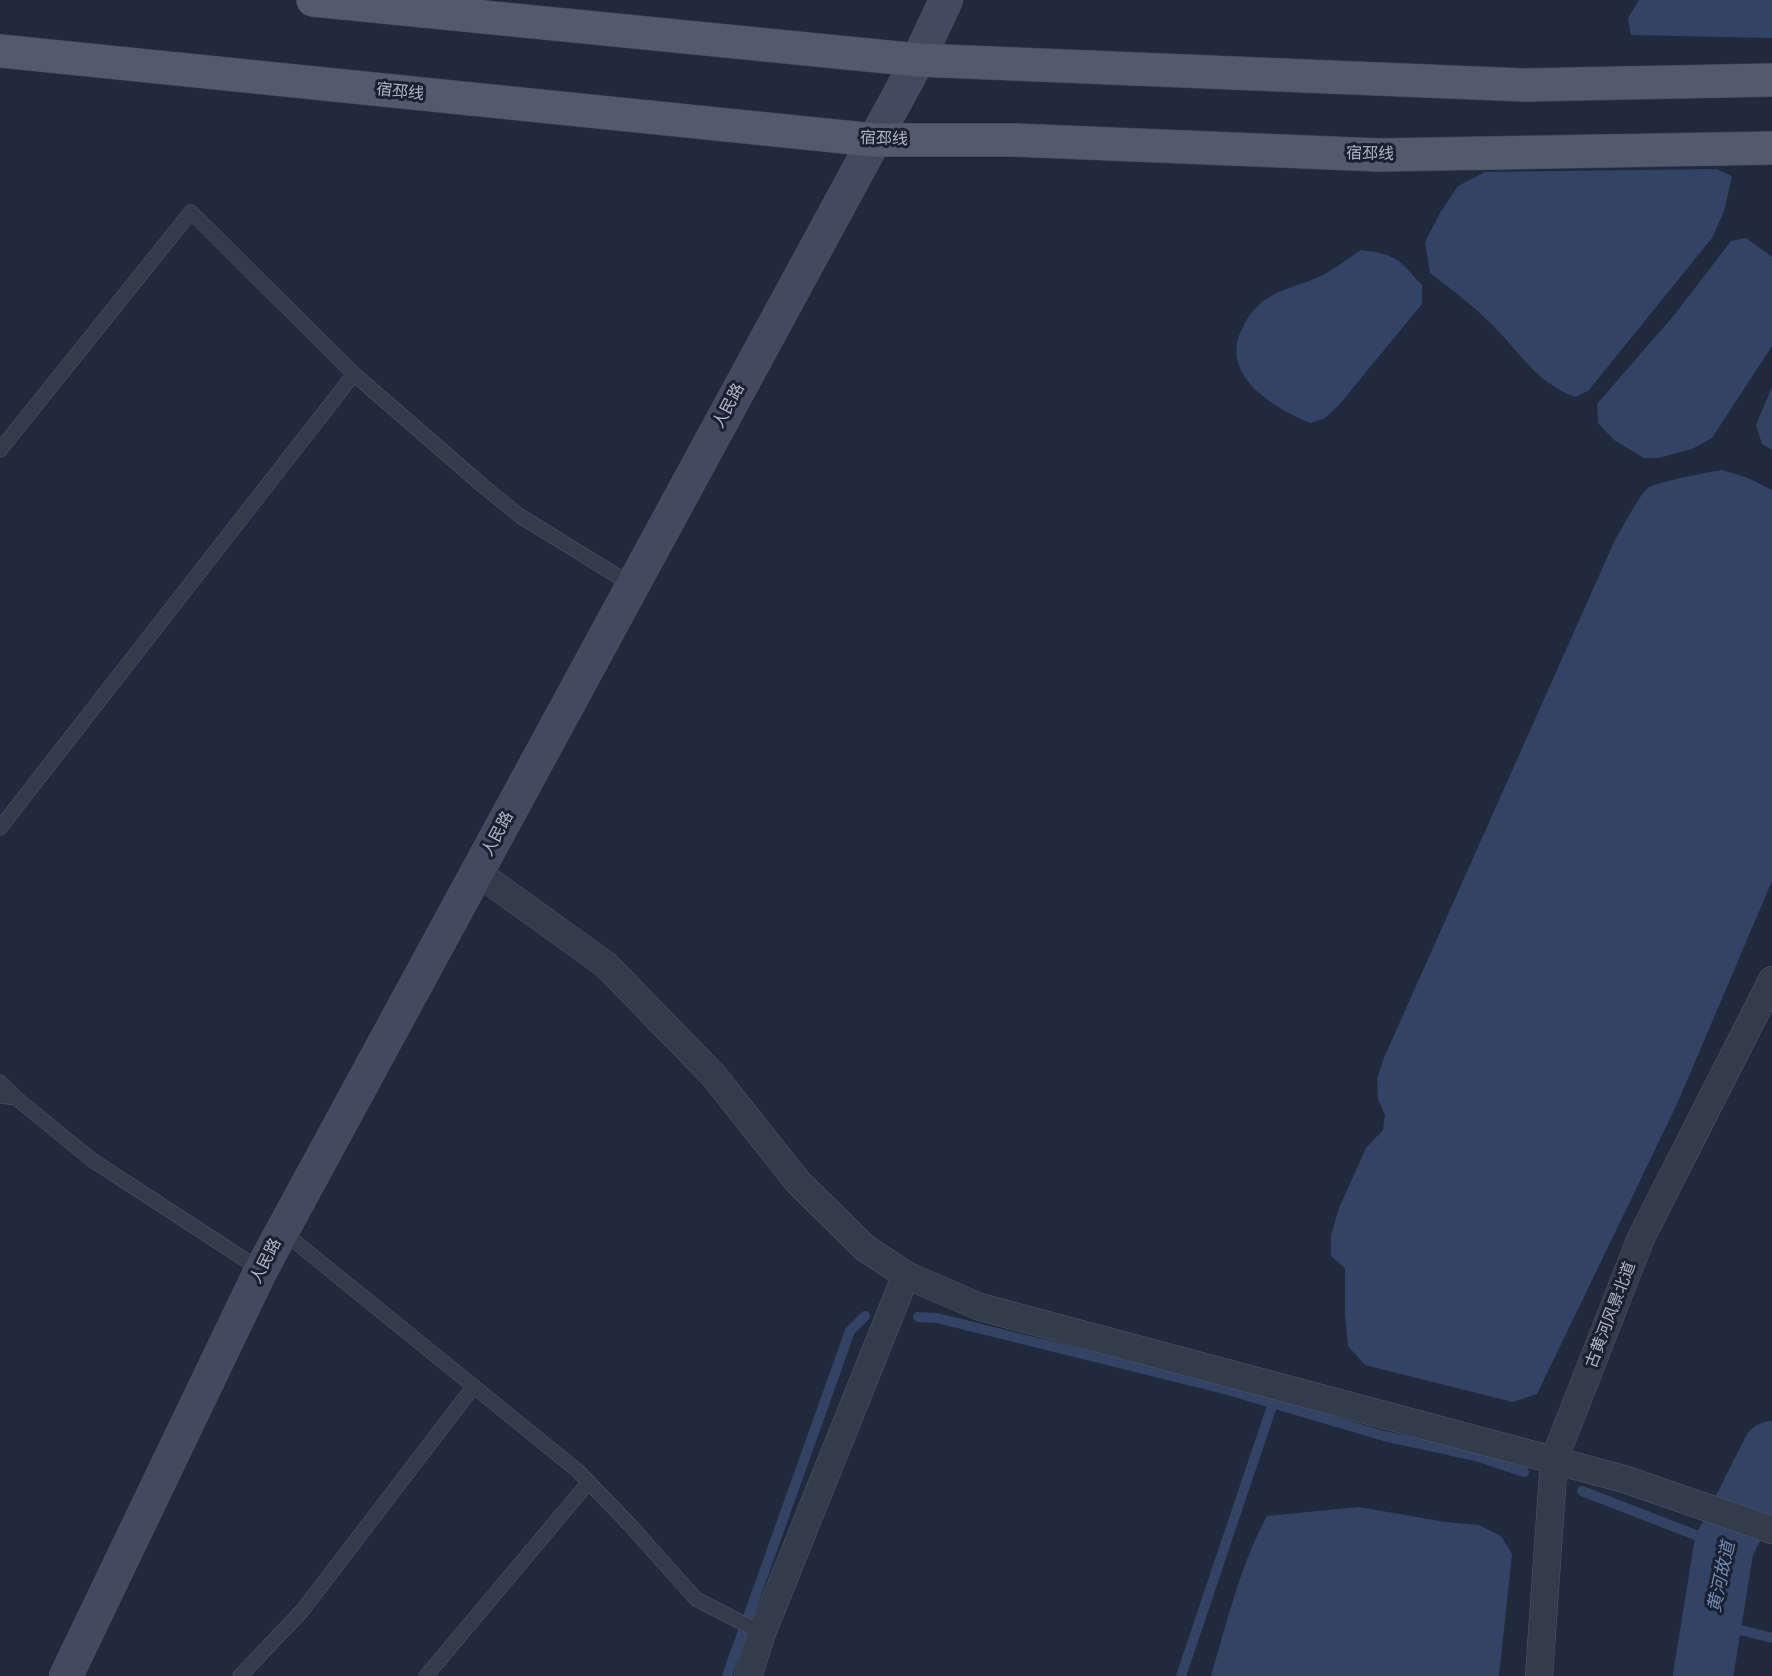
<!DOCTYPE html>
<html>
<head>
<meta charset="utf-8">
<style>
  body { margin:0 }
  canvas { display:block; background:#202a3c }
</style>
</head>
<body>
<canvas width="1772" height="1676"></canvas>
<script>
const ctx = document.querySelector('canvas').getContext('2d');
ctx.lineJoin = 'round';
function fillPath(path, color) { ctx.fillStyle = color; ctx.fill(path, 'evenodd'); }
function trace(path, color, width, dash) { ctx.strokeStyle = color; ctx.lineWidth = width; ctx.lineCap = dash ? 'butt' : 'round'; ctx.setLineDash(dash || []); ctx.stroke(path); }
function label(font, color, halo, rows, align = 'center') {
  ctx.font = font + ' "PT Sans Narrow","Noto Sans SC",sans-serif'; ctx.lineWidth = 6; ctx.setLineDash([]); ctx.textBaseline = 'middle'; ctx.strokeStyle = halo; ctx.fillStyle = color; for (const [text, x, y, turn = 0] of rows) {
    ctx.save(); ctx.translate(x, y); ctx.rotate((+turn || 0) * Math.PI / 180); ctx.textAlign = isNaN(turn) ? turn : align; if (halo) ctx.strokeText(text, 0, 0); ctx.fillText(text, 0, 0); ctx.restore();
  }
}
fillPath(new Path2D(`
  M1639 0H1772V38L1631 35 1628 18Z
  M1716 169 1732 176 1724 211 1712 238 1588 391 1575 397C1538 382 1527 362 1501 334 1480 311 1455 292 1430 273L1425 242 1440 213 1458 186 1485 172Z
  M1746 238 1772 257V346L1712 438 1692 449 1658 458H1644L1614 440 1598 423 1597 404 1675 314 1731 241Z
  M1361 250C1398 255 1398 259 1422 285V304L1338 406 1325 418 1311 423C1275 409 1218 375 1242 329 1248 316 1255 306 1268 298 1282 289 1299 285 1314 279 1331 272 1346 260 1361 250Z
  M1772 387V450L1762 444 1756 425Z
  M1722 470 1748 478 1772 490V881L1677 1104 1537 1394 1513 1402 1365 1365 1348 1346 1345 1314V1268L1331 1256V1235L1339 1208 1366 1148 1383 1130 1385 1115 1378 1099 1377 1080 1383 1060 1615 540C1622 529 1639 495 1648 488 1657 482 1709 472 1722 470Z
  M1359 1507 1445 1522 1479 1525 1501 1536 1512 1554 1499 1676H1211C1227 1622 1240 1566 1267 1516Z`), '#324365');
trace(new Path2D(`
  M918 1317 937 1318 1228 1390 1384 1436 1476 1456 1524 1472
  M1582 1491 1724 1546
  M1712 1623 1772 1638
  M727 1676 850 1331 865 1316
  M1181 1676 1273 1403`), '#324365', 10);
trace(new Path2D(`
  M1703 1676 1724 1546 1772 1451`), '#324365', 60);
const lane = new Path2D(`
  M0 450 191 212 354 374 483 486 520 516 632 585
  M0 828 354 374
  M0 1082 16 1098
  M0 1096 16 1098 92 1160 261 1270
  M282 1231 578 1471 630 1525 696 1599 762 1633
  M240 1676 302 1611 474 1386
  M426 1676 589 1482`);
const street = new Path2D(`
  M477 872 606 965 714 1076 798 1182 865 1248 906 1275 980 1307 1624 1479 1772 1530
  M748 1676 762 1633 906 1275
  M1539 1676 1554 1460 1641 1238 1772 980`);
const secondary = new Path2D(`
  M66 1676 261 1270 918 60 946 0`);
const primary = new Path2D(`
  M313 0 918 60 1524 85 1772 80
  M0 51 874 140H1014L1379 155 1772 148`);
trace(lane, '#4f5767', 15);
trace(street, '#4f5767', 28);
trace(secondary, '#4f5767', 34);
trace(primary, '#3d4555', 34);
trace(lane, '#343c4c', 14);
trace(street, '#343c4c', 27);
trace(secondary, '#424a5f', 33);
trace(primary, '#525b6c', 33);
label('16px', '#afb7c8', '#192131', [
  ["宿邳线",400,92,6],
  ["宿邳线",884,139,2],
  ["宿邳线",1370,154,1],
  ["人民路",729,406,-62],
  ["人民路",498,834,-62],
  ["人民路",266,1261,-63],
  ["古黄河风景北道",1611,1315,-69]
]);
label('italic 18px', '#748ab2', '#192131', [
  ["黄河故道",1722,1577,-78]
]);
</script>
</body>
</html>
